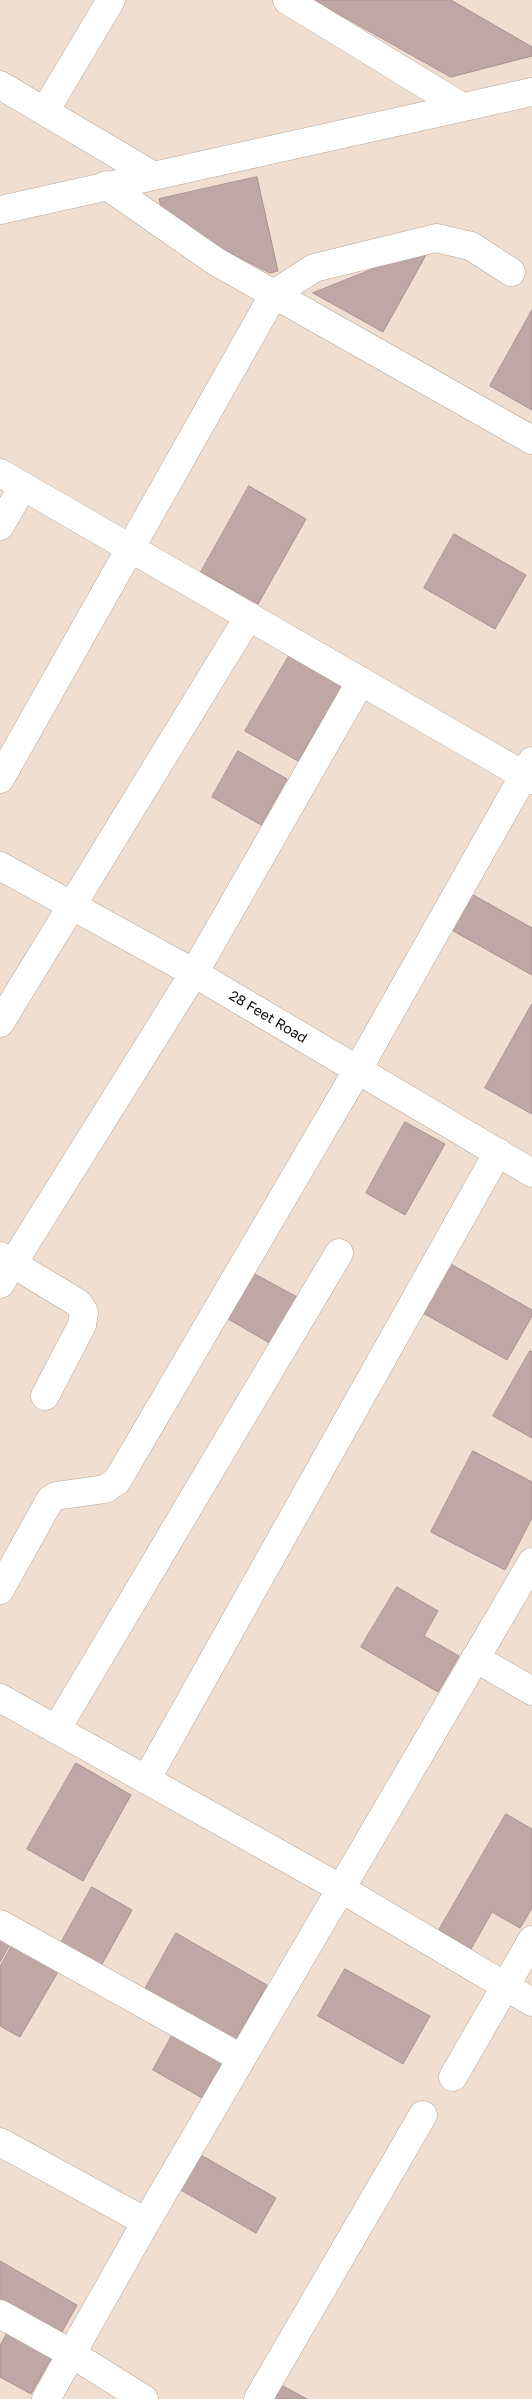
<!DOCTYPE html>
<html>
<head>
<meta charset="utf-8">
<style>
  body { margin:0 }
  canvas { display:block; background:#f0dfd0 }
</style>
</head>
<body>
<canvas width="532" height="2399"></canvas>
<script>
const ctx = document.querySelector('canvas').getContext('2d');
ctx.lineJoin = 'round';
function fillPath(path, color) { ctx.fillStyle = color; ctx.fill(path, 'evenodd'); }
function trace(path, color, width, dash) { ctx.strokeStyle = color; ctx.lineWidth = width; ctx.lineCap = dash ? 'butt' : 'round'; ctx.setLineDash(dash || []); ctx.stroke(path); }
function label(font, color, halo, rows, align = 'center') {
  ctx.font = font + ' "Golos Text",sans-serif'; ctx.lineWidth = 4.5; ctx.setLineDash([]); ctx.textBaseline = 'middle'; ctx.strokeStyle = halo; ctx.fillStyle = color; for (const [text, x, y, turn = 0] of rows) {
    ctx.save(); ctx.translate(x, y); ctx.rotate((+turn || 0) * Math.PI / 180); ctx.textAlign = isNaN(turn) ? turn : align; if (halo) ctx.strokeText(text, 0, 0); ctx.fillText(text, 0, 0); ctx.restore();
  }
}
const building = new Path2D(`
  M314 0H451L532 47V56L451 77Z
  M257 177 278 271 270 273 164 220 159 199Z
  M431 246 383 332 313 293Z
  M532 310V410L490 386Z
  M249 486 306 519 258 604 201 572Z
  M454 534 526 575 495 629 424 588Z
  M292 651 345 681 298 761 245 731Z
  M238 751 287 779 261 825 212 797Z
  M468 892 532 928V975L448 928Z
  M532 1004V1114L485 1088Z
  M405 1122 445 1144 405 1215 366 1193Z
  M440 1258 532 1310V1316L507 1360 412 1307Z
  M249 1271 299 1298 273 1345 223 1316Z
  M530 1351 532 1352V1438L493 1416Z
  M473 1451 532 1482V1518L505 1570 431 1532Z
  M397 1587 438 1611 424 1636 459 1656 438 1692 361 1647Z
  M76 1763 131 1795 83 1881 27 1849Z
  M506 1814 532 1829V1908L520 1928 492 1912 471 1949 439 1930Z
  M92 1887 132 1910 101 1966 61 1943Z
  M0 1929 14 1937 0 1962Z
  M176 1933 267 1985 234 2042 144 1991Z
  M16 1938 62 1965 20 2037 0 2026V1967Z
  M345 1969 430 2016 403 2064 318 2016Z
  M174 2032 225 2061 204 2099 153 2070Z
  M199 2154 276 2198 256 2233 179 2189Z
  M0 2261 77 2305 58 2339 0 2306Z
  M8 2332 52 2357 31 2394 0 2377V2346Z
  M283 2386 307 2399H275Z`);
fillPath(building, '#bfa7a5');
trace(building, '#a8918f', 1);
const street = new Path2D(`
  M287 0 462 107
  M0 85 152 175
  M45 111 111 0
  M106 185 215 261 532 440
  M0 210 532 92
  M0 473 532 780
  M0 526 23 486
  M0 779 274 294 314 268 436 238 471 246 511 272
  M0 866 194 973 532 1173
  M0 1023 249 616
  M0 1256 78 1303 84 1312 82 1325 45 1396
  M0 1284 194 973 361 681
  M0 1590 50 1500 56 1496 105 1489 117 1481 357 1071 532 761
  M475 1658 532 1691
  M0 1698 340 1888 532 2002
  M56 1730 339 1253
  M146 1780 498 1152
  M0 1924 241 2058
  M453 2077 532 1940
  M0 2142 146 2222
  M0 2314 72 2354 144 2399
  M46 2399 146 2222 532 1562
  M258 2399 423 2115`);
trace(street, '#b5a597', 29);
trace(street, '#fff', 28);
label('14px', '#100a06', '#fff', [
  ["28 Feet Road",268,1017,31]
]);
</script>
</body>
</html>
